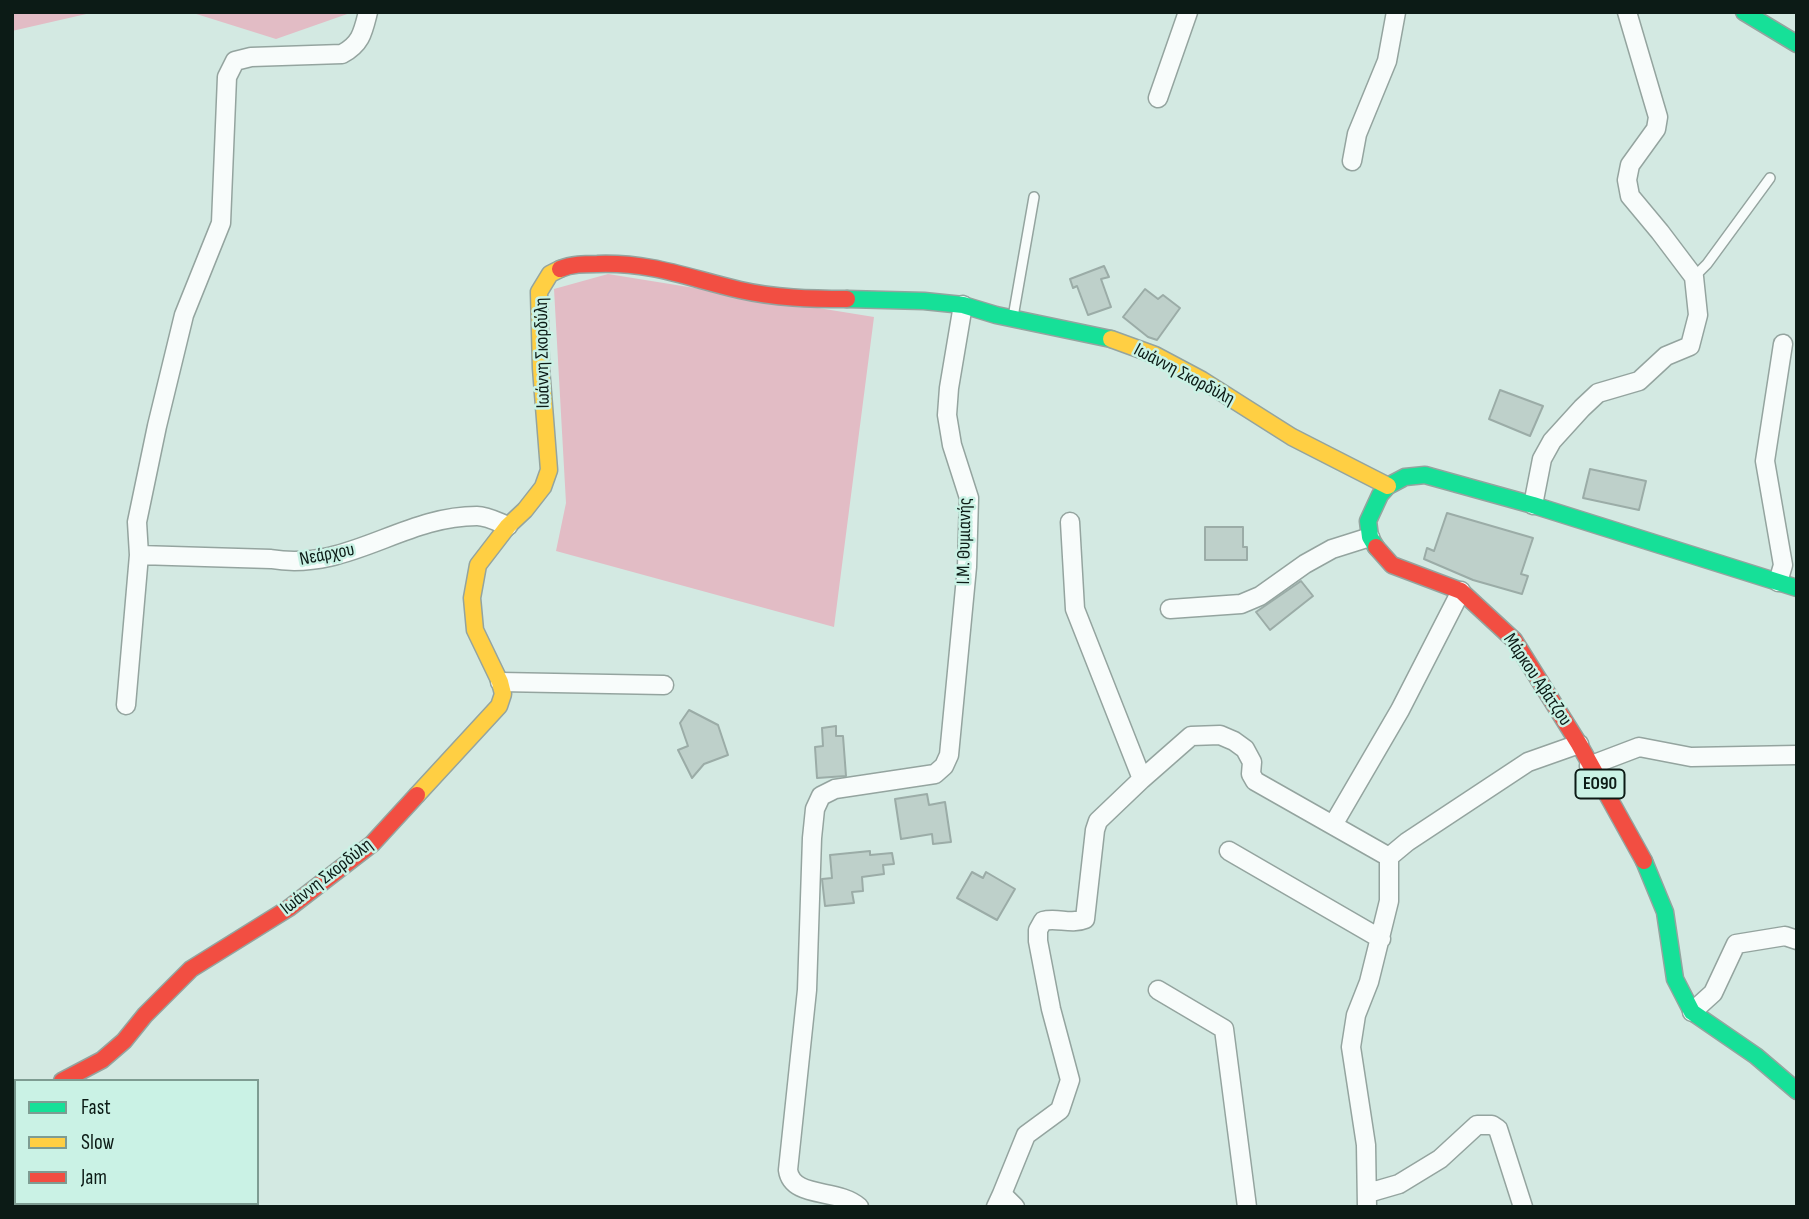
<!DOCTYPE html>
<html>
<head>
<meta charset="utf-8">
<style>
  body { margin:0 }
  #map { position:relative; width:1809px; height:1219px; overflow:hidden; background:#d3e9e2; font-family:"Sofia Sans Condensed",sans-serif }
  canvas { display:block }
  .frame { position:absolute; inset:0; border:14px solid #0c1b16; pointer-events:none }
  .legend { position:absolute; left:14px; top:1079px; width:245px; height:126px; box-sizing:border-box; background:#caf2e5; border:2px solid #7e9c92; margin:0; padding:9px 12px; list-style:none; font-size:21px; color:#0c1b16 }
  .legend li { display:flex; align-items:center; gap:14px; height:35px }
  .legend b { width:35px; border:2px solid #7e9c92 }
</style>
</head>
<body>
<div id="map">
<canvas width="1809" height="1219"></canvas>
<div class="frame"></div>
<ul class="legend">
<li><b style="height:9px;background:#16e098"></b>Fast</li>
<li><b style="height:9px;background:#ffcf43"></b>Slow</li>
<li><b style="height:9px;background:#f24e42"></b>Jam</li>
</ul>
</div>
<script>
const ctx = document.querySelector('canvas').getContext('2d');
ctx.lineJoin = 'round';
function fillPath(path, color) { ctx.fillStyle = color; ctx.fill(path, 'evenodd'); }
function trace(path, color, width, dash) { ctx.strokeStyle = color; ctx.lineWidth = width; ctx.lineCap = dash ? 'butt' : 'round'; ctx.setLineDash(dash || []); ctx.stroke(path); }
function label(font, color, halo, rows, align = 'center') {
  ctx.font = font + ' "Sofia Sans Condensed",sans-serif'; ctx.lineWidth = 5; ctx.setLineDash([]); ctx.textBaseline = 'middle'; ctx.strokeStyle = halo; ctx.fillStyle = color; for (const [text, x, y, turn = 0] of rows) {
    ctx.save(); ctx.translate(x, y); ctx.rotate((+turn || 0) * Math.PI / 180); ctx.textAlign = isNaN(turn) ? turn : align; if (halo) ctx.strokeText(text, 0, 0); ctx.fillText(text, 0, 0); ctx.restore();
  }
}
fillPath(new Path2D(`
  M12 12H95L12 31Z
  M190 12H353L276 39Z
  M608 274 874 317 834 627 556 551 566 503 554 289Z`), '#e2bcc5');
const building = new Path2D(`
  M1104 266 1109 277 1101 279 1111 307 1088 315 1077 286 1073 288 1070 279Z
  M1145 289 1158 299 1163 295 1180 308 1157 340 1148 337 1123 317Z
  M1500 390 1543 406 1530 436 1489 419Z
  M1590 469 1646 481 1639 510 1583 498Z
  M1447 513 1533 538 1521 574 1528 576 1522 594 1473 580 1424 559 1427 548 1434 551Z
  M1205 527H1243V547H1247V560H1205Z
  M1301 581 1313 596 1270 630 1256 612Z
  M689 710 718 725 728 755 704 764 692 778 678 750 688 746 680 723Z
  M836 726V736H843L846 776 817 778 815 747 823 746 822 728Z
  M927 794 929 805 945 802 951 842 933 844 932 834 901 839 895 799Z
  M870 851V855L892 853 894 864 883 865 884 874 862 877 863 891 852 892 854 903 825 906 822 879 832 878 830 855Z
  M972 872 983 878 986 872 1015 889 997 920 957 898Z`);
fillPath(building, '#bed0ca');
trace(building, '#9baca7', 2);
const lane = new Path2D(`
  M1694 277 1707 264 1770 178
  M1013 317 1034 197`);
const street = new Path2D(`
  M1158 98 1188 12
  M1352 161 1357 134 1387 61 1396 12
  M1533 505 1542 459 1552 441 1582 408 1598 393 1639 381 1666 356 1690 346 1698 315 1694 277 1660 232 1630 196 1627 180 1630 165 1656 129 1658 117 1627 12
  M1070 522 1075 609 1142 779
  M139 555 271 559C348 572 402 516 477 516 487 516 498 522 508 526
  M1778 582 1783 565 1765 461 1783 344
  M1170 609 1241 604 1260 596 1305 564 1332 549 1370 537
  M500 682 664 685
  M126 705 139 555 137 522 157 426 184 315 221 223 227 77 235 61 251 57 342 54C361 44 363 32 368 12
  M1589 766 1639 747 1691 757 1797 755
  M1333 825 1400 710 1461 591
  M1229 851 1381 939
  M1158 990 1224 1029 1247 1207
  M1692 1012 1713 993 1736 944 1785 936 1797 940
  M1368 1193 1399 1184 1440 1159 1477 1125H1492L1498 1129 1523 1207
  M1002 1194 1026 1135 1060 1110 1070 1080 1051 1009 1038 941V930L1043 921C1057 917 1071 925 1085 919L1095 830 1098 821 1142 779 1191 736 1220 735 1234 741 1245 749 1252 762 1251 774 1255 781 1389 857
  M47 1207 54 1203
  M859 1207C838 1188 792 1199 788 1170L807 990 812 838 815 809 821 796 835 789 935 774 944 766 949 755 967 567 969 498 952 445 947 415 949 388 963 305
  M996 1207 1002 1194 1015 1207
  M1367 1207 1366 1145 1351 1047 1356 1015 1369 982 1389 901V857L1407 842 1528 762 1579 744`);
const fast = new Path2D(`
  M1744 12 1797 44
  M847 299 924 301 963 305 996 315 1111 339
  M1376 547 1370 537 1368 521 1380 495 1388 486 1405 477 1425 475 1533 505 1797 588
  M1644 861 1665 912 1675 979 1692 1012 1756 1056 1797 1091`);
const slow = new Path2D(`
  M1111 339 1155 355 1202 380 1292 437 1388 486
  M417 795 499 706 503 694 500 682 475 630 472 598 478 565 508 526 525 510 543 487 549 470 541 368 539 292 550 274 560 269`);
const jam = new Path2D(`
  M560 269C572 264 584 264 597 264 652 262 688 278 740 290 775 298 811 299 847 299
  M1376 547 1392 565 1461 591 1514 640 1579 744 1644 861
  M62 1081 102 1060 124 1041 145 1015 191 969 289 908 372 844 417 795`);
trace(lane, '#94a49f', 12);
trace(street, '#94a49f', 21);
trace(fast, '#94a49f', 19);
trace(slow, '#94a49f', 19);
trace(jam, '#94a49f', 19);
trace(lane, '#f8fcfb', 9);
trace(street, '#f8fcfb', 18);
trace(fast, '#16e098', 16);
trace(slow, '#ffcf43', 16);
trace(jam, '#f24e42', 16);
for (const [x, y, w] of [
  [1600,784,49]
]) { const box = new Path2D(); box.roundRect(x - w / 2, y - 14.5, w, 29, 5); ctx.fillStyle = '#caf2e5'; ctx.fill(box); trace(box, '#0c1b16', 2); }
label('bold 18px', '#0c1b16', null, [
  ["ΕΟ90",1600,784]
]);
label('19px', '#0c1b16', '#caf2e5', [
  ["Ιωάννη Σκορδύλη",543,353,-91],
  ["Ιωάννη Σκορδύλη",1184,375,28],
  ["Ι.Μ. Θυμιανής",965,541,-89],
  ["Νεάρχου",327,555,-11],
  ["Μάρκου Αβάτζου",1537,680,56],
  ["Ιωάννη Σκορδύλη",327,877,-38]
]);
</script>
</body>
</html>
